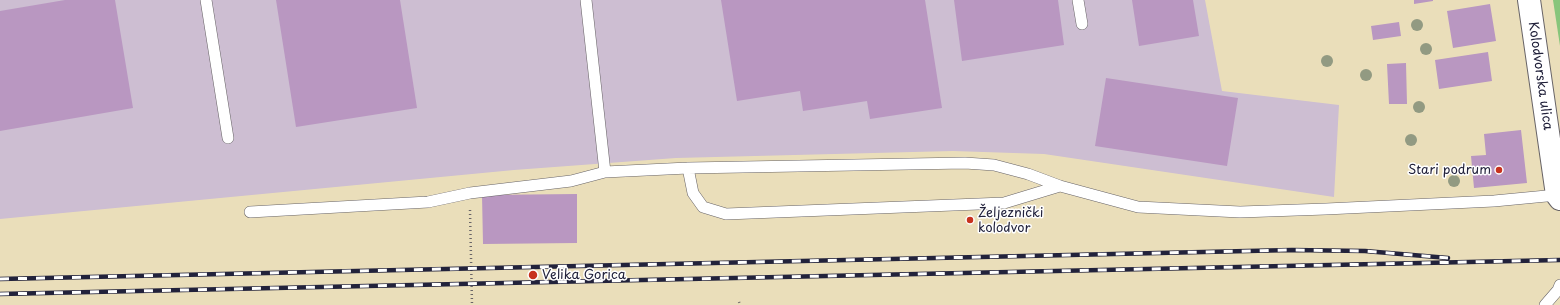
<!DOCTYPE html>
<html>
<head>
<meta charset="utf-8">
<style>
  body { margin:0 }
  canvas { display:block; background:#eadeba }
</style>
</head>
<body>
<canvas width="1560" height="305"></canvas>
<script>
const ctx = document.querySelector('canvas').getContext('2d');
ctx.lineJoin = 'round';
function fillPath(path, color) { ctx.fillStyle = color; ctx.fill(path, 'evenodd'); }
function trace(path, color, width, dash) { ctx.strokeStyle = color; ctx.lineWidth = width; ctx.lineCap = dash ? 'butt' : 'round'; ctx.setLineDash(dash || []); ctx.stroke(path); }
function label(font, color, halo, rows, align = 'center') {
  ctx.font = font + ' "Playpen Sans",sans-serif'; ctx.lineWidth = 3; ctx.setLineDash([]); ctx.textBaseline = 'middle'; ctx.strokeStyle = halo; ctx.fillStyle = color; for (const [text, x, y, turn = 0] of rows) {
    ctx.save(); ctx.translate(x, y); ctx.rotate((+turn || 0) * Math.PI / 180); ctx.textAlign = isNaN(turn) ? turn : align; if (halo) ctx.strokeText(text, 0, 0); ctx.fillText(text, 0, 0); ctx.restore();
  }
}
fillPath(new Path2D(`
  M0 0H1205L1222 91 1339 105 1334 197 1044 154 953 151 676 158 514 170 0 219Z`), '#cdbed2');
fillPath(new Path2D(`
  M1553 0H1560V46Z`), '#87c57b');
fillPath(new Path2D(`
  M65 0H115L133 108 0 131V11Z
  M276 0H400L417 108 296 127Z
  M721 0H925L942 108 870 119 867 101 803 111 800 91 737 101Z
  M954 0H1058L1064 45 962 61Z
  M1132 0H1193L1199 36 1139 46Z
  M1414 0H1433V1L1414 4Z
  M1490 4 1496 41 1453 48 1447 11Z
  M1399 22 1401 36 1373 40 1371 26Z
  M1488 52 1492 81 1439 89 1435 60Z
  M1406 63 1407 104H1389L1387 64Z
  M1106 78 1238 98 1227 166 1095 146Z
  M1521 130 1527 183 1474 188 1471 156 1486 155 1484 134Z
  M577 194V243L483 244 482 195Z`), '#b997c1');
const lane = new Path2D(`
  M206 0 228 138
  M586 0 605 172
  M1078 0 1082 24
  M688 168 693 193 703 207 726 214 1004 203 1060 186
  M250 212 428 202 470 193 571 181 605 172 688 168 965 163 994 165 1028 174 1060 186 1138 207 1240 212 1326 209 1494 201 1557 195
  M1545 305 1558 290 1560 285`);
const secondary = new Path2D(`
  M1529 0 1557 195 1560 199`);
trace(lane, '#686467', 12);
trace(secondary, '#686467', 24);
trace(new Path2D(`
  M470 210 472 305
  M739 302 740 305`), '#686467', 2.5, [1, 3]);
trace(lane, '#fff', 11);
trace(secondary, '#fff', 22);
const rail = new Path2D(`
  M0 279 1292 250 1365 251 1448 258
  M0 294 1560 260`);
trace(rail, '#22223b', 4.5);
trace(rail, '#fff', 3, [9]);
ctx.fillStyle = '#929a82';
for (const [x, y] of [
  [1417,25],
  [1426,49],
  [1327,61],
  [1366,75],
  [1419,107],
  [1411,140],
  [1454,181]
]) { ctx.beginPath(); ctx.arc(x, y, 6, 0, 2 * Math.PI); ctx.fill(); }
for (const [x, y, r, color] of [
  [1499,170,4,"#c8321e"],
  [970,220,4,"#c8321e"],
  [533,275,5,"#c8321e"]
]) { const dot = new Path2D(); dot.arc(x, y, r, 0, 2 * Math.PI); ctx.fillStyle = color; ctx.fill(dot); trace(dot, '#fff', 1.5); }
label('13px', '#22223b', '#fff', [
  ["Kolodvorska ulica",1540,76,82]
]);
label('13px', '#22223b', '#fff', [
  ["Stari podrum",1491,170,"right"],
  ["Željeznički",978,213],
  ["kolodvor",978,228],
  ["Velika Gorica",542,275]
], 'left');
</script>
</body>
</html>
